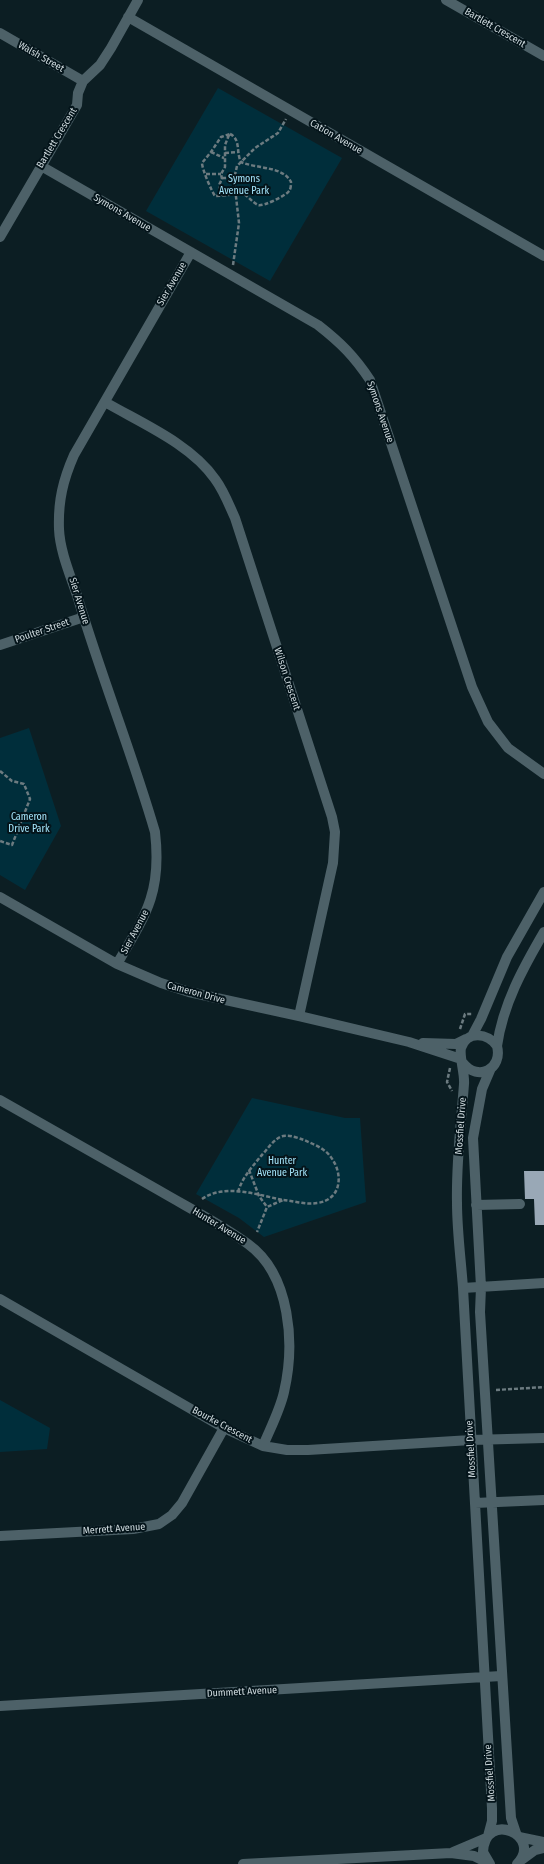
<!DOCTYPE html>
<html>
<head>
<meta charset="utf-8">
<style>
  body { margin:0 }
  canvas { display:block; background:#0c1e23 }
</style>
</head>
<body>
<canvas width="544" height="1864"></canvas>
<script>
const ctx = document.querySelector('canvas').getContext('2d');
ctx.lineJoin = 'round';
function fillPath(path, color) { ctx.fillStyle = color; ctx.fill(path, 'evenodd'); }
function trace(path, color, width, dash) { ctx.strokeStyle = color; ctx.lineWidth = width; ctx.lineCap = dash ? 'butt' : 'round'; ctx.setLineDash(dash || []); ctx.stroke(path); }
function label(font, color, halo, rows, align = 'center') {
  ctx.font = font + ' "Fira Sans Condensed",sans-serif'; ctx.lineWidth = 4; ctx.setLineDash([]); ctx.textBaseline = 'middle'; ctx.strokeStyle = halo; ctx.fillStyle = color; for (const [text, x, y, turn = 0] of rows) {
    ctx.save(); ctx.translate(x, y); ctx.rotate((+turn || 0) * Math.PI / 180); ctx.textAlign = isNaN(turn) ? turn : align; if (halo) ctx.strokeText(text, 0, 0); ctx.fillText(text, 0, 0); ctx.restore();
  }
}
fillPath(new Path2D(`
  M218 88 342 158 270 281 146 211Z
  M29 728 61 826 25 890 0 875V738Z
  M252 1098 345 1118H360L366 1202 264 1237 239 1218 196 1194Z
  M0 1400 50 1428 47 1449 0 1452Z`), '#002e3b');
fillPath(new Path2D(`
  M524 1171H544V1225H535L534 1199H525Z`), '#99a8b6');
trace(new Path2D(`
  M230 134C241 139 236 153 241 162 257 169 283 166 291 182 291 184 291 189 289 191 287 195 263 207 258 205 250 201 248 194 237 191L229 195 215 196C212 192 202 169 202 163L211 152 221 137Z
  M211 152 224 158
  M225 153 238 152
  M206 174H221
  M222 178H234
  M222 196 219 185 222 179 221 174 225 167V145L229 135
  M233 265 239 223 234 179 237 166 255 148 278 133 286 119
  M0 771 12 781 24 784 30 799 12 845 0 841
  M460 1029 465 1014H472
  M450 1068 447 1082 452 1091
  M249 1170 259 1196 267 1207
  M238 1192C242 1178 252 1167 261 1156 267 1150 274 1138 283 1136 291 1135 298 1138 304 1140 313 1144 324 1148 330 1156 344 1173 342 1200 317 1203 306 1205 294 1201 283 1200
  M202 1199C225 1183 258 1195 283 1200L267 1207 257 1232
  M496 1390 544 1387`), '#6c7b80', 2.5, [4, 2]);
trace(new Path2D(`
  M446 0 544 56
  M128 17 544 256
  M0 33 83 81
  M41 166 318 325C341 343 354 356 370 380L472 687 488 722 508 748 544 774
  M0 237 77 105 78 93 83 81 100 65 111 48 138 0
  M105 402C141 423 191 444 215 479 224 491 229 505 235 518L332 817 335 832 333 863 299 1016
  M0 645 84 617
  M0 897 117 964 161 983 189 992 299 1016 409 1042 461 1059
  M117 964C146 915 162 892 155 832 133 756 103 681 80 605 73 581 60 554 59 529 58 501 63 480 74 455L191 252
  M472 1036 481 1019 507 957 544 892
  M423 1043 456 1044 466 1039
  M497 1046C503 1004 523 968 544 932
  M463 1063C478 1082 503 1069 497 1046 488 1033 467 1030 461 1048 459 1056 465 1074 464 1084 461 1124 456 1163 457 1203 457 1231 461 1260 463 1288L492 1808V1821L488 1836
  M491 1068 482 1089 473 1138 481 1287 480 1312 511 1818 516 1833
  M0 1100C53 1130 107 1161 160 1191 189 1208 221 1224 248 1244 291 1275 295 1345 284 1392 280 1410 270 1429 263 1446
  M476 1205 520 1204
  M463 1288 544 1283
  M0 1299 224 1428 263 1446 287 1450H308L471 1440 544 1438
  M475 1503 544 1500
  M0 1536 133 1529 159 1524 172 1515 182 1503 224 1428
  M0 1706 501 1676
  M519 1837 544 1842
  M453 1852 486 1838
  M520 1861 535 1850 544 1848
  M243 1864 451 1853 474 1856 490 1864
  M490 1864 483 1852C485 1809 544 1836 517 1864`), '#4d6168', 10);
label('10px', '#cfdade', '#04141a', [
  ["Bartlett Crescent",495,28,30],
  ["Walsh Street",41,57,30],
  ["Cation Avenue",336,137,30],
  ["Bartlett Crescent",57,138,-59],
  ["Symons Avenue",122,213,30],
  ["Sier Avenue",172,284,-60],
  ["Symons Avenue",380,412,71],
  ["Sier Avenue",79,601,73],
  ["Poulter Street",42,631,-19],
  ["Wilson Crescent",287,679,72],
  ["Sier Avenue",135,932,-62],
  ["Cameron Drive",196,993,15],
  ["Mossfiel Drive",461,1126,-86],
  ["Hunter Avenue",219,1226,31],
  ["Bourke Crescent",222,1425,28],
  ["Mossfiel Drive",471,1449,-93],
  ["Merrett Avenue",114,1529,-4],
  ["Dummett Avenue",242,1692,-3],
  ["Mossfiel Drive",490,1773,-94]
]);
label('10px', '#a5e5fb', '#04141a', [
  ["Symons",244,179],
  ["Avenue Park",244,191],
  ["Cameron",29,817],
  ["Drive Park",29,829],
  ["Hunter",282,1161],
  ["Avenue Park",282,1173]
]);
</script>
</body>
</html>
